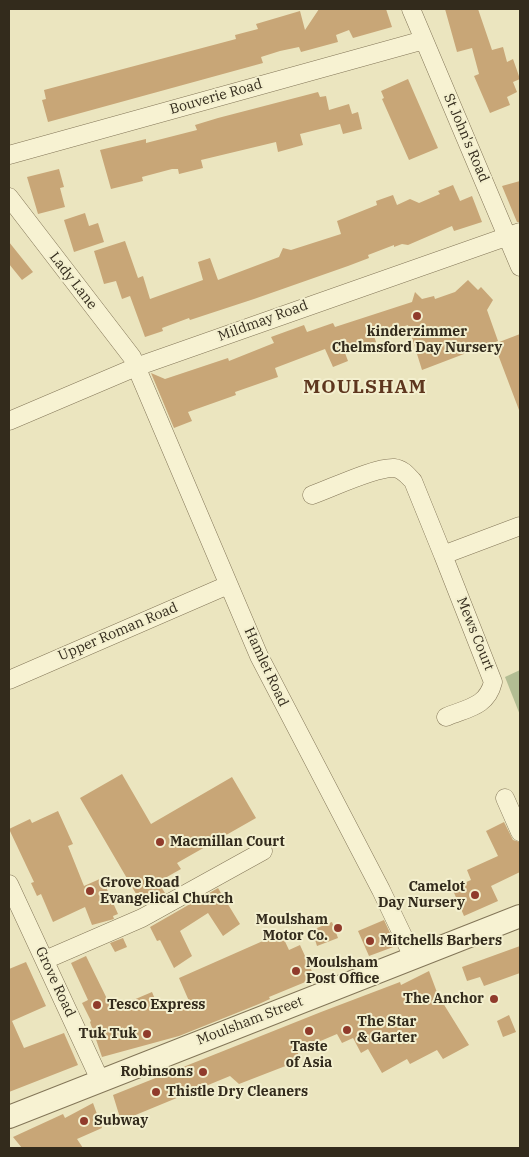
<!DOCTYPE html>
<html>
<head>
<meta charset="utf-8">
<style>
  body { margin:0 }
  #map { position:relative; width:529px; height:1157px; overflow:hidden; background:#ebe5bf; font-family:"IBM Plex Serif",serif }
  canvas { display:block }
  .frame { position:absolute; inset:0; border:10px solid #332b1c; pointer-events:none }
</style>
</head>
<body>
<div id="map">
<canvas width="529" height="1157"></canvas>
<div class="frame"></div>
</div>
<script>
const ctx = document.querySelector('canvas').getContext('2d');
ctx.lineJoin = 'round';
function fillPath(path, color) { ctx.fillStyle = color; ctx.fill(path, 'evenodd'); }
function trace(path, color, width, dash) { ctx.strokeStyle = color; ctx.lineWidth = width; ctx.lineCap = dash ? 'butt' : 'round'; ctx.setLineDash(dash || []); ctx.stroke(path); }
function label(font, color, halo, rows, align = 'center') {
  ctx.font = font + ' "IBM Plex Serif",serif'; ctx.lineWidth = 4; ctx.setLineDash([]); ctx.textBaseline = 'middle'; ctx.strokeStyle = halo; ctx.fillStyle = color; for (const [text, x, y, turn = 0] of rows) {
    ctx.save(); ctx.translate(x, y); ctx.rotate((+turn || 0) * Math.PI / 180); ctx.textAlign = isNaN(turn) ? turn : align; if (halo) ctx.strokeText(text, 0, 0); ctx.fillText(text, 0, 0); ctx.restore();
  }
}
fillPath(new Path2D(`
  M520 670V715L505 677Z`), '#b2bd93');
fillPath(new Path2D(`
  M319 9H386L392 27 353 38 349 30 336 35 338 42 301 52 299 47 280 51 261 57 263 63 48 122 42 100 46 99 44 90 236 39 235 35 258 29 256 24 300 11 305 30Z
  M445 9H478L492 50 503 47 507 62 513 59 520 79 513 82 517 92 507 97 510 105 490 113 474 76 479 74 472 48 457 52Z
  M408 79 438 148 409 160 382 99 384 98 381 91Z
  M318 92 320 97 326 96 329 110 349 104 352 114 358 112 362 129 343 134 340 124 300 134 303 145 278 152 276 142 201 160 203 168 179 174 178 169H172L142 177 143 181 111 189 100 150 146 139V143L197 130 195 125 218 118Z
  M59 169 64 187 60 188 65 207 38 214 27 177Z
  M520 181V222H517L502 186Z
  M453 185 460 201 472 196 482 222 454 231 452 226 408 245 402 244 394 247V245L368 255 369 258 348 266 254 299 190 320 189 318 162 328 163 331 145 337 130 296 122 299 116 281 104 284 94 251 125 241 138 278 143 276 150 299 203 280 198 262 210 258 218 280 279 257 283 248 291 250 341 234 337 221 377 205 376 201 393 195 397 205 410 199 419 203 440 194 438 191Z
  M85 213 89 226 98 223 104 242 74 252 64 220Z
  M9 242 33 272 22 280 9 264Z
  M468 280 478 290 481 287 493 300 487 310 498 341 422 370 408 325 374 336 376 342 345 353 348 361 333 367 325 349 275 368 278 377 235 392 236 395 188 412 192 421 174 428 151 373 165 379 228 358 229 361 274 343 271 337 304 325 307 332 333 323 335 327 412 302 415 292 422 299 434 296 435 299 455 292Z
  M520 334V410H519L494 344Z
  M122 774 151 824 232 777 256 818 177 863 181 869 158 882 165 893 142 904 80 798Z
  M58 811 73 844 68 846 84 886 102 878 118 914 113 916 114 919 92 925 85 907 53 922 41 894 37 896 31 883 34 882 9 829 30 819 32 823Z
  M504 822 513 840 520 842V872L491 886 498 901 464 916 452 888 471 880 467 870 498 856 486 831Z
  M218 888 240 924 223 936 208 913 180 931 192 956 174 968 160 940 157 941 150 927Z
  M384 920 396 946 369 956 358 931Z
  M332 922 338 938 317 946 312 930Z
  M281 933 289 950 300 945 315 978 269 997 270 999 259 1004 179 1036 102 1057 90 1022 91 1021 82 1003 88 1000 71 963 86 956 112 1009 152 992 160 1011 189 1001 179 978Z
  M123 938 127 947 115 952 110 943Z
  M520 946V973L484 986 480 977 467 981 462 967Z
  M26 962 46 1006 12 1021 24 1048 64 1033 78 1065 9 1092V969Z
  M429 971 438 995 469 1045 443 1059 437 1050 410 1064 407 1059 382 1073 368 1049 361 1053 353 1038 342 1043 337 1034 297 1051 301 1060 239 1084 230 1076 121 1121 113 1095 321 1012 400 982 401 985Z
  M509 1015 516 1032 503 1037 497 1021Z
  M93 1103 102 1128 77 1139 83 1148H22L13 1137 63 1114 65 1118Z`), '#c8a677');
const minor = new Path2D(`
  M411 9 520 267
  M9 155 424 40
  M9 197 132 357 259 656 381 890 414 959
  M9 421 136 367 520 232
  M312 495C332 488 375 467 394 468 403 469 407 475 413 481L443 555
  M9 680 228 585
  M446 717C467 708 487 707 493 682L443 555 520 526
  M505 798 520 832
  M9 884 100 1080
  M45 960 142 918 263 851`);
const tertiary = new Path2D(`
  M9 1117 520 916`);
trace(minor, '#837658', 19);
trace(tertiary, '#837658', 24);
trace(minor, '#f7f2d2', 18);
trace(tertiary, '#f7f2d2', 22);
for (const [x, y, r, color] of [
  [417,316,5,"#903b2b"],
  [160,842,5,"#903b2b"],
  [90,891,5,"#903b2b"],
  [475,895,5,"#903b2b"],
  [338,928,5,"#903b2b"],
  [370,941,5,"#903b2b"],
  [296,971,5,"#903b2b"],
  [494,999,5,"#903b2b"],
  [97,1005,5,"#903b2b"],
  [347,1030,5,"#903b2b"],
  [309,1031,5,"#903b2b"],
  [147,1034,5,"#903b2b"],
  [203,1072,5,"#903b2b"],
  [156,1092,5,"#903b2b"],
  [84,1121,5,"#903b2b"]
]) { const dot = new Path2D(); dot.arc(x, y, r, 0, 2 * Math.PI); ctx.fillStyle = color; ctx.fill(dot); trace(dot, '#f3efce', 2); }
label('14px', '#332b1c', '#f3efce', [
  ["Bouverie Road",216,97,-16],
  ["St John's Road",466,138,67],
  ["Lady Lane",73,281,52],
  ["Mildmay Road",263,321,-20],
  ["Upper Roman Road",118,632,-23],
  ["Mews Court",475,634,68],
  ["Hamlet Road",266,667,65],
  ["Grove Road",55,982,65],
  ["Moulsham Street",250,1021,-21]
]);
label('bold 14px', '#332b1c', '#f3efce', [
  ["kinderzimmer",417,332,"center"],
  ["Chelmsford Day Nursery",417,348,"center"],
  ["Macmillan Court",170,842],
  ["Grove Road",100,883],
  ["Evangelical Church",100,899],
  ["Camelot",465,887,"right"],
  ["Day Nursery",465,903,"right"],
  ["Moulsham",328,920,"right"],
  ["Motor Co.",328,936,"right"],
  ["Mitchells Barbers",380,941],
  ["Moulsham",306,963],
  ["Post Office",306,979],
  ["The Anchor",484,999,"right"],
  ["Tesco Express",107,1005],
  ["The Star",357,1022],
  ["& Garter",357,1038],
  ["Tuk Tuk",137,1034,"right"],
  ["Taste",309,1047,"center"],
  ["of Asia",309,1063,"center"],
  ["Robinsons",193,1072,"right"],
  ["Thistle Dry Cleaners",166,1092],
  ["Subway",94,1121]
], 'left');
ctx.letterSpacing = '1px';
label('bold 19px', '#5e361e', '#f3efce', [
  ["MOULSHAM",365,388]
]);
ctx.letterSpacing = '0px';
</script>
</body>
</html>
